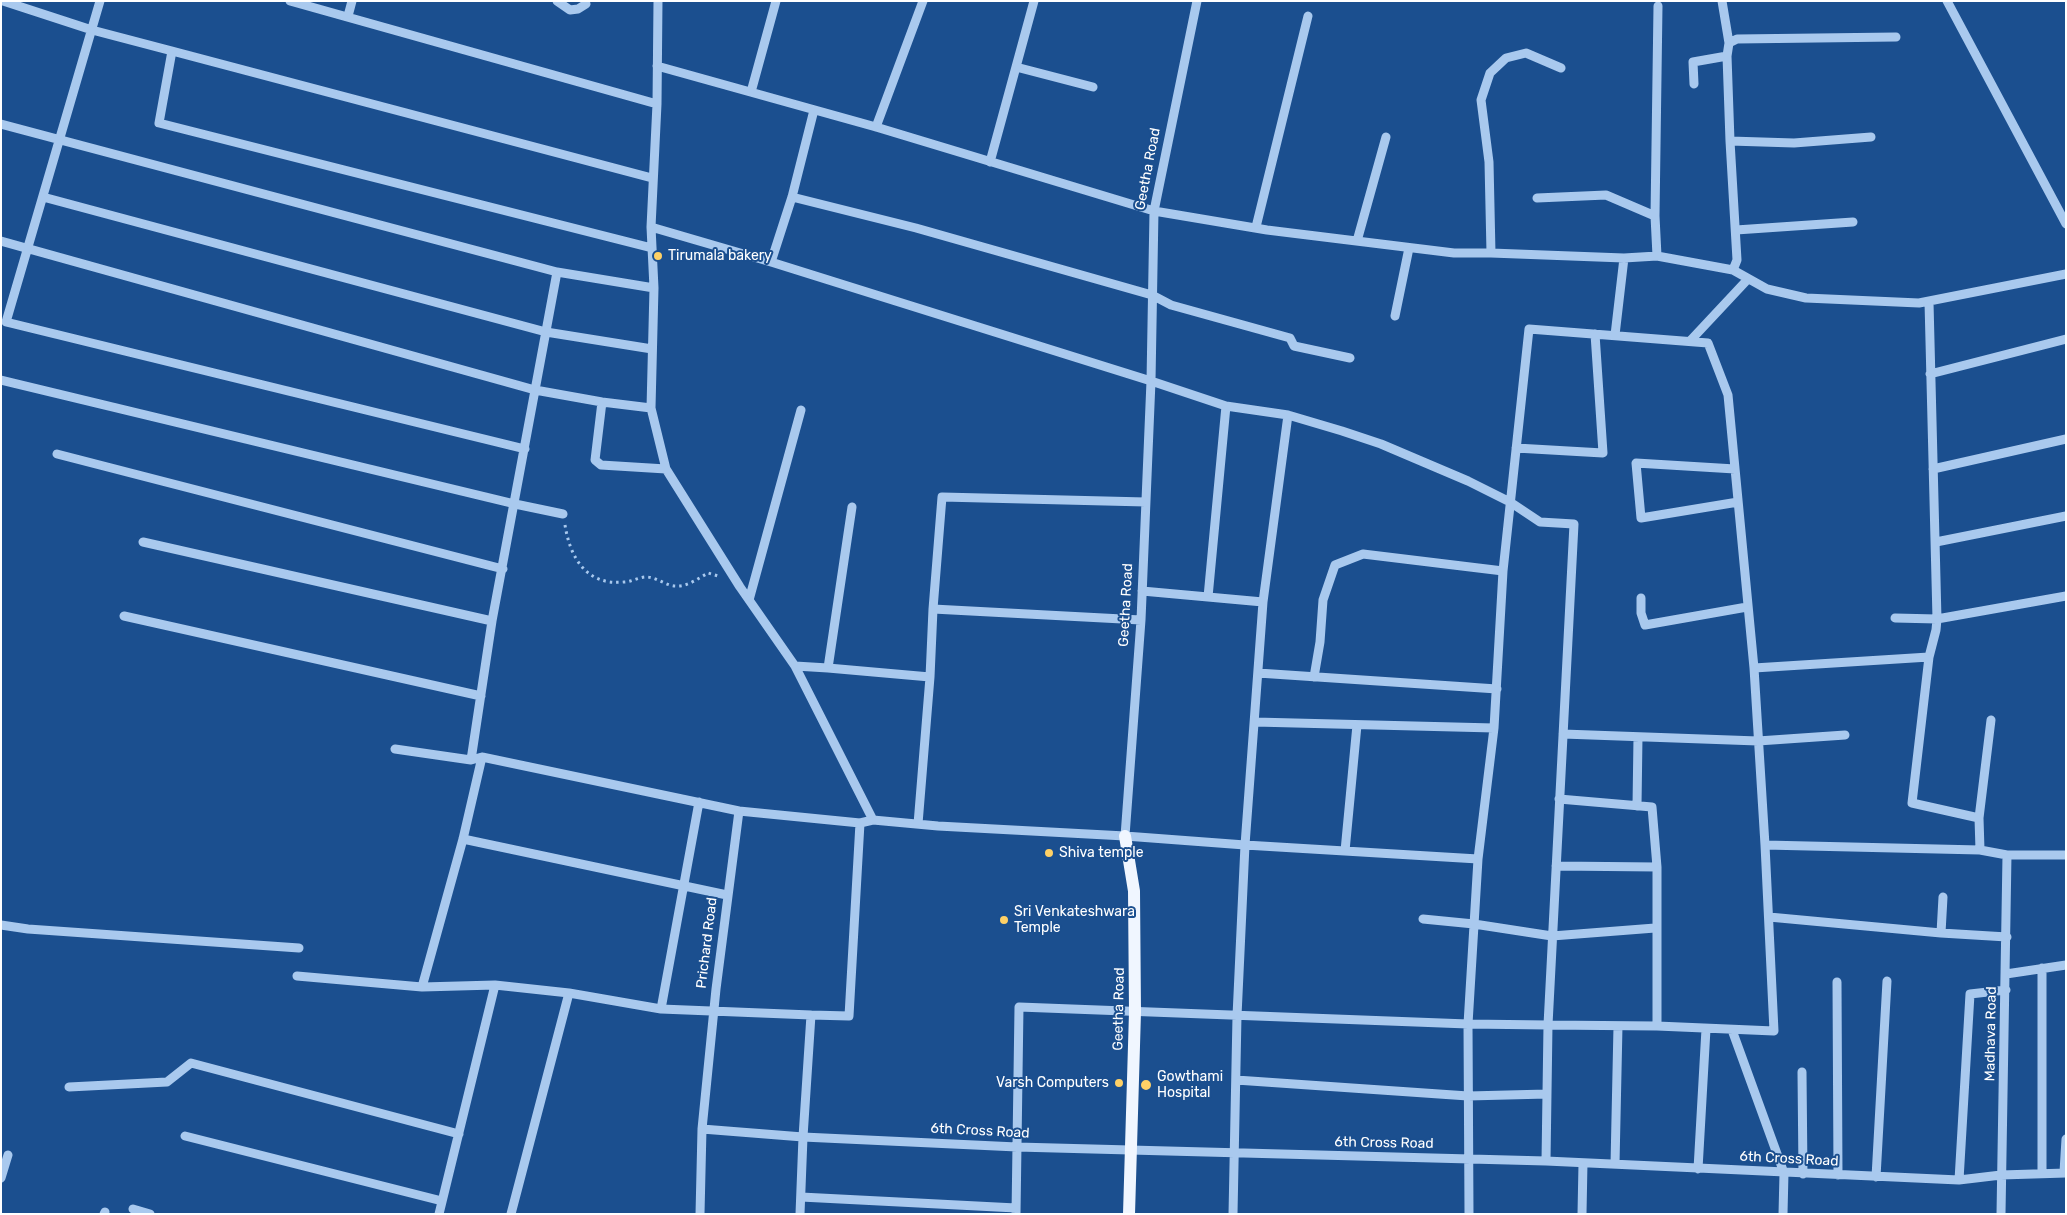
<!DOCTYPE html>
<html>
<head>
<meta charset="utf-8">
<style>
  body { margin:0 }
  #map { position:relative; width:2067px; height:1215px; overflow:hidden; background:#1b4f8f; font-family:Rubik,sans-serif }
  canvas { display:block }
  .frame { position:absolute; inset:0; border:2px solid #fff; pointer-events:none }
</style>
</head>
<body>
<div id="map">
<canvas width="2067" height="1215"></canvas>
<div class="frame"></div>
</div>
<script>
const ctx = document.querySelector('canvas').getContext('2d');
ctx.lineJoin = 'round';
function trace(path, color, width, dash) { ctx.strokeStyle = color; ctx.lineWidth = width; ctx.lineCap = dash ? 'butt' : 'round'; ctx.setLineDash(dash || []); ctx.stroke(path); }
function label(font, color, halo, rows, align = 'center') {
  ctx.font = font + ' Rubik,sans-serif'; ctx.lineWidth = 4; ctx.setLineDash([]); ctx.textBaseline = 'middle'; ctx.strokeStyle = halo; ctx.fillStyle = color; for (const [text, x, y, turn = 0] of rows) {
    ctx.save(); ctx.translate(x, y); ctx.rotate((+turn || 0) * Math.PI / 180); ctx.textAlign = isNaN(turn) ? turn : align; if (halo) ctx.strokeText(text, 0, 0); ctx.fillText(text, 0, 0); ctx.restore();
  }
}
trace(new Path2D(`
  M565 525C570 557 586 586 624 582 631 582 639 577 646 577 657 577 666 586 676 586 687 587 699 578 708 573L718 576`), '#a9c9ee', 3, [2.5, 4]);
trace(new Path2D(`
  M3 1 92 30 172 51 159 123 652 248
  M100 1 6 322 525 449
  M290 1 657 104
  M557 1 570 10 578 9 586 4
  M658 1 657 104 651 227 654 288 651 408 666 469 740 587 795 666 873 820 938 826 1125 836 1245 845 1478 859
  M1722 1 1729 43
  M1947 1 2066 224
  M348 16 352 1
  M172 51 652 178
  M1727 56 1729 43 1737 39 1896 37
  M657 66 876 127 1154 211 1267 230 1454 253H1491L1624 258 1657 256 1733 270 1767 289 1806 298 1919 303 2066 274
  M1016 67 1093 87
  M1694 84 1693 62 1727 56 1730 141
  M751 92 776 1
  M1 124 557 272
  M876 127 923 1
  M990 162 1034 1
  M43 197 546 332 652 349
  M792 197 916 228 1152 295 1171 305 1290 338 1294 346 1350 358
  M1537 198 1606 195 1655 216 1657 256
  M1655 216 1658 6
  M651 227 771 262 1151 381 1226 406 1288 415 1342 431 1381 444 1468 481 1510 502 1540 522 1574 524 1548 1025 1468 1024 1019 1007 1016 1214
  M1256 227 1308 16
  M1736 230 1853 222
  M1 241 535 390 602 402 651 408
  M1357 241 1386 137
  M1491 253 1489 162 1481 100 1490 73 1506 58 1526 53 1561 68
  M771 262 792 197 814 110
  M1733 270 1737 260 1730 141 1794 143 1871 137
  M1929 302 1937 619 1936 630 1929 657
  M1395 316 1409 248
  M1615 335 1624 258
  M1690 341 1748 279
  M1930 374 2066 339
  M1 380 515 504 563 514
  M602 402 595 460 601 465 666 469
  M1516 448 1603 453 1595 334
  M57 454 503 569
  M1735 469 1636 463 1641 518 1738 502
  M1933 469 2066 439
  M143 542 492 621
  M1936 542 2066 516
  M1142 591 1263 602
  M1208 597 1226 406
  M1641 598V613L1645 625 1747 607
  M749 600 801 410
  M933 609 1141 620
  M124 616 481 696
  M1895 618 1937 619 2066 596
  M795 666 828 668 852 507
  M828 668 930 677 918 824
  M1754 668 1929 657 1912 803 1979 818 1980 850
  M1258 673 1497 689
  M930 677 933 609 942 497 1146 502
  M1314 677 1320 642 1323 600 1335 565 1363 554 1503 571
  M1255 722 1494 728
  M1563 734 1758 741 1845 735
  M395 749 471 760 482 757 739 811
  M471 760 492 621 557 272 654 288
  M1559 799 1652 807 1657 867
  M1637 806 1638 737
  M1979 818 1991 720
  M1125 836 1141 620 1151 381 1154 211 1197 1
  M463 839 727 895
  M1765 845 1980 850 2007 855H2066
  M1345 851 1357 725
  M1556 866 1657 867V1026
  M1769 917 1941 933 1943 897
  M1423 919 1474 924 1552 936 1655 928
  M1 925 28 929 299 948
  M1941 933 2007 937
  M2006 974 2066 965
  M297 976 422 987 495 985 569 993 661 1009 811 1015 803 1137 800 1214
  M1837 982 1838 1175
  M422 987 463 839 482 757
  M661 1009 699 802
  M811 1015 849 1016 860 823
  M1732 1030 1784 1173 1783 1214
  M1802 1072 1803 1174
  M1236 1080 1468 1096 1547 1094
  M69 1087 167 1082 191 1063 459 1134
  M702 1129 803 1137 1017 1147 1546 1161 1959 1180 2001 1175 2066 1173
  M185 1136 442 1201
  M1615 1164 1618 1026
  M1698 1169 1706 1029
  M2064 1172 2066 1139
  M2042 1173V968
  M1876 1177 1887 981
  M1 1178 8 1155
  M1959 1180 1970 994 2006 990
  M801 1197 1016 1208
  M133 1209 150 1214
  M104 1214 105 1212
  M439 1214 495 985
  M511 1214 569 993
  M700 1214 702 1129 716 989 739 811 860 823 873 820
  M1233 1214 1237 1016 1245 845 1263 602 1288 415
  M1469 1214 1468 1024 1478 859 1494 728 1503 571 1529 329 1708 343 1728 395 1754 668 1765 845 1774 1031 1657 1026 1548 1025 1546 1161
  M1582 1214 1583 1163
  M2001 1214 2007 855`), '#a9c9ee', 9);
trace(new Path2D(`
  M1125 836 1134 891 1135 1012 1129 1214`), '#f0f6ff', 12);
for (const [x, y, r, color] of [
  [658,256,5,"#ffd166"],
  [1049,853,5,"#ffd166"],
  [1004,920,5,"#ffd166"],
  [1119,1083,5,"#ffd166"],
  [1146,1085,6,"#ffd166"]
]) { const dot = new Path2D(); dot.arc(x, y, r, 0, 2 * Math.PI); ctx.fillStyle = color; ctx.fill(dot); trace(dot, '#1b4f8f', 2); }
label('14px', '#fff', '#1b4f8f', [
  ["Geetha Road",1148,169,-79],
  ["Geetha Road",1126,605,-87],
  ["Prichard Road",707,943,-83],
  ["Geetha Road",1119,1009,-89],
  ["Madhava Road",1991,1034,-89],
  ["6th Cross Road",980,1131,3],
  ["6th Cross Road",1384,1143,1],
  ["6th Cross Road",1789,1159,3]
]);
label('14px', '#fff', '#1b4f8f', [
  ["Tirumala bakery",668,256],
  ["Shiva temple",1059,853],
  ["Sri Venkateshwara",1014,912],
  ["Temple",1014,928],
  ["Gowthami",1157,1077],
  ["Hospital",1157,1093],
  ["Varsh Computers",1109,1083,"right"]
], 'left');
</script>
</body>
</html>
